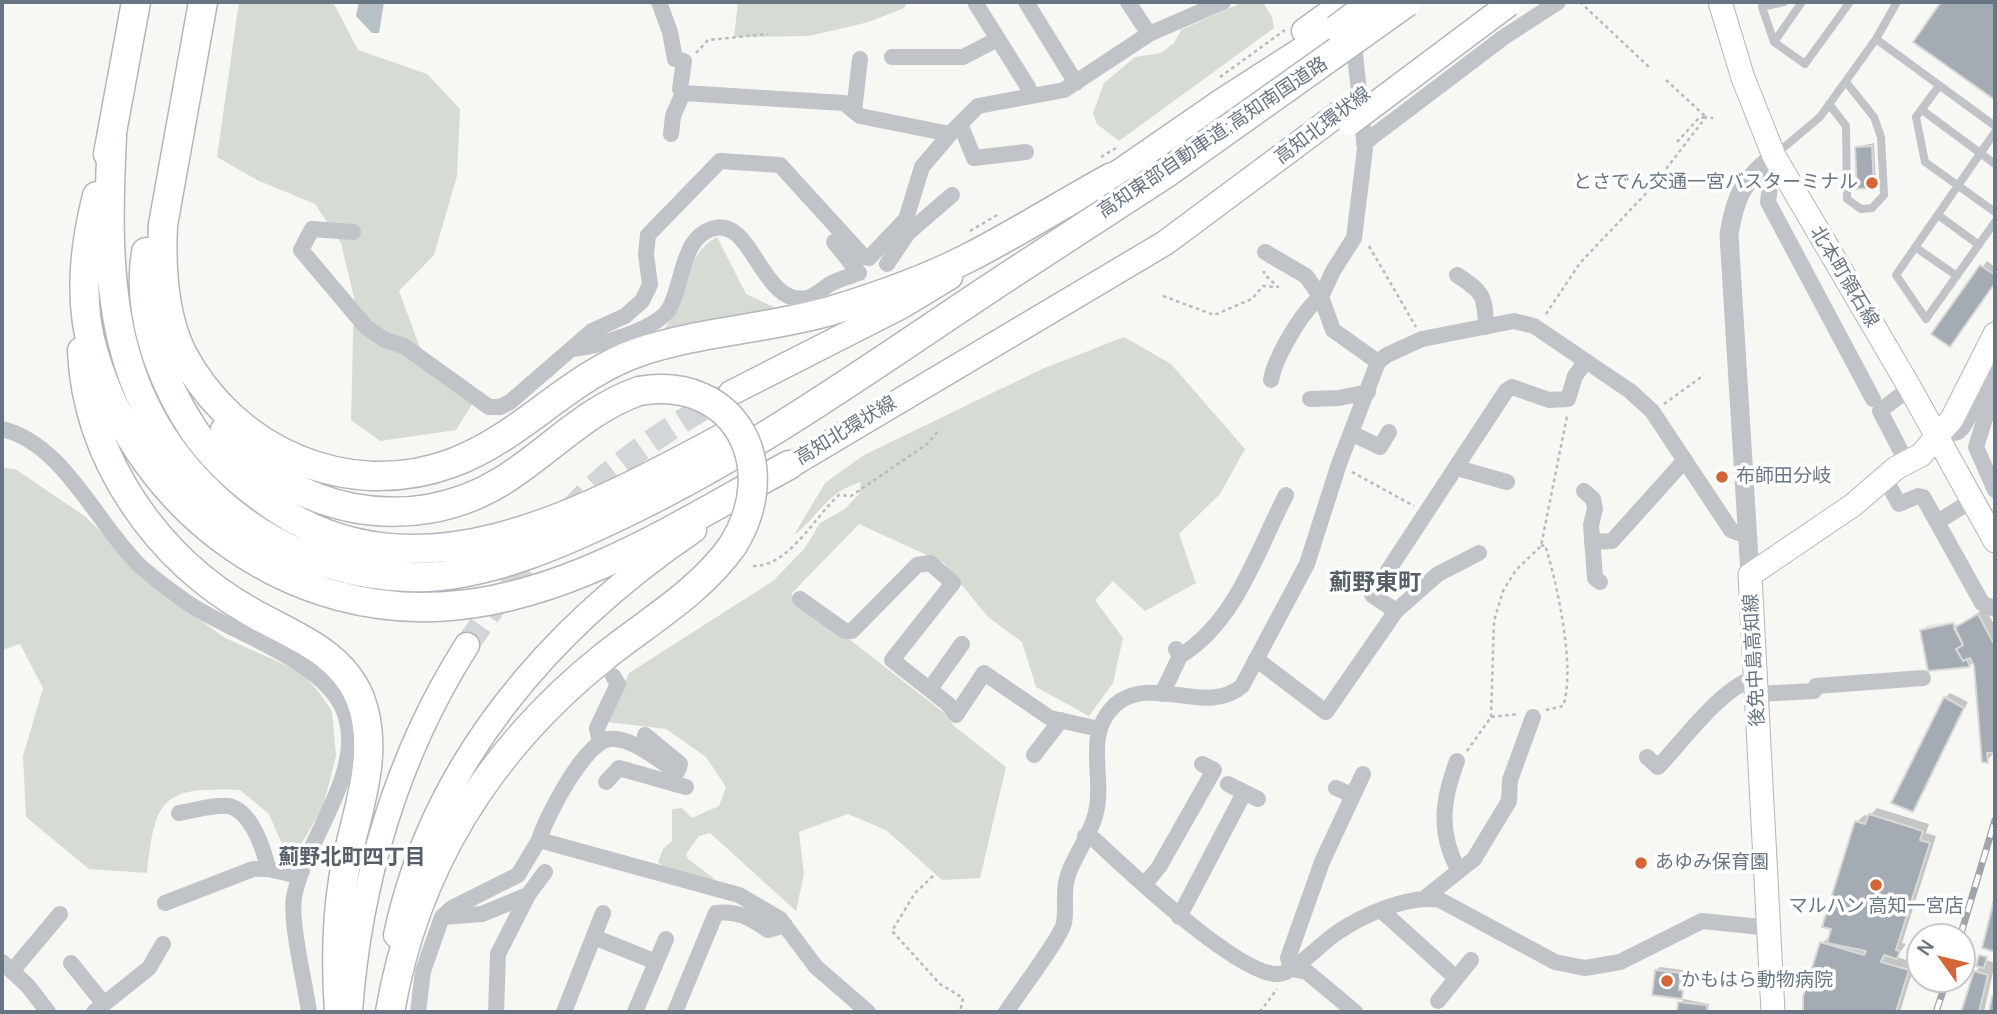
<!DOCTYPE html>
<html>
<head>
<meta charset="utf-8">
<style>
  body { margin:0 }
  #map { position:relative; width:1997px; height:1014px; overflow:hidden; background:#f7f7f4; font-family:Manrope,sans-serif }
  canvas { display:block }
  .frame { position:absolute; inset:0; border:4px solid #687583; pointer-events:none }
  .north { position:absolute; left:1906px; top:923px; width:70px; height:70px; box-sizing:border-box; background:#fff; border:2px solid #c3c8cd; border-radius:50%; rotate:304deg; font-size:19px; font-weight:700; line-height:28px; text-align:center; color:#687583 }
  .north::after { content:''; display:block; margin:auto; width:24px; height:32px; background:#d56436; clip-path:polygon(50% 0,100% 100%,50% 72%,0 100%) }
</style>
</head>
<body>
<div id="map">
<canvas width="1997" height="1014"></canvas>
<div class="frame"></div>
<div class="north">N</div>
</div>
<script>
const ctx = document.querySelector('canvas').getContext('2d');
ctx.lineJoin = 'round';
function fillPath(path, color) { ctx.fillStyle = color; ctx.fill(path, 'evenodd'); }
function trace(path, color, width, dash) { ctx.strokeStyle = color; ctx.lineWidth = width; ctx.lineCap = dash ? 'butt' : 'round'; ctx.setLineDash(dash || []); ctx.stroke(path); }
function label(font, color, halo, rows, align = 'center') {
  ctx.font = font + ' Manrope,"Noto Sans JP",sans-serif'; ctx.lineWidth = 7; ctx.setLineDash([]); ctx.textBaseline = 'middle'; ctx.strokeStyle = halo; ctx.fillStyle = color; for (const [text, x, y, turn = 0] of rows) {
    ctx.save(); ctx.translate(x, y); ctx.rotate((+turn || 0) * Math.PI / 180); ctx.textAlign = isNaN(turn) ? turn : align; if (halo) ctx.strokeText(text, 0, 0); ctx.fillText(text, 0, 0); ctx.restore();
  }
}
fillPath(new Path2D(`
  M239 2H333L358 50 427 74 460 109 457 176 434 255 399 291 422 353 476 398 456 430 380 441 351 420 354 298 341 243 315 204 257 180 217 157Z
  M738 2H907L904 8 869 22 809 36 734 37Z
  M1243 2 1264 4 1272 17 1274 28 1119 141 1097 124 1093 113 1104 83 1135 57 1161 53 1174 43 1181 30Z
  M717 237 746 294 778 309 664 330C684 301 683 255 717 237Z
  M1124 337 1171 364 1245 449 1220 494 1179 534 1196 583 1145 611 1113 581 1095 600 1123 638 1113 683 1089 716 1036 687 1022 642 988 617 944 563 859 524 791 594 943 712 954 726 1006 767 980 878 942 880 886 830 848 814 799 832 804 874 796 911 710 833 699 836 686 854 688 859 716 880 666 869 658 862 663 849 672 841V809L682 808 692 818 719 806 726 787 706 757 666 729 607 722 629 673 773 581 805 548 820 523 845 509 859 494 861 482C823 494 823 513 794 535L825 483 864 455 1042 369Z
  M2 468 15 469 86 517 155 587 225 638 301 672 318 691 332 711 336 756 323 807 299 848 282 844 269 814 240 790C162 787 155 798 147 873L89 869 26 817 23 756 43 688 20 644 2 650Z`), '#d6dbd4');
fillPath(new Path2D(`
  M359 2H384L379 33H372L356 16Z`), '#b7c0c5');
fillPath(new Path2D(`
  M1943 2H1995V98L1915 42Z
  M1874 143 1876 183 1873 186 1857 147Z
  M1987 261 1995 267V283L1955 340 1933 333Z
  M1985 608 1995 626V751L1987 761 1974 661 1969 666 1922 631 1927 626 1959 619 1925 627V631L1961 624Z
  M1950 693 1968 702 1912 810 1945 698Z
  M1877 808 1929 824 1926 833 1936 836 1902 943 1906 944 1897 957 1915 963 1900 1012H1804L1805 997 1822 943 1831 936 1857 822 1864 815 1869 816Z
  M1981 955 1987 956 1986 960 1995 963 1984 1012H1963L1975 972 1981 966Z
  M1660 967 1683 970 1681 987H1685L1681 997 1656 970Z
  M1683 999 1709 1004 1708 1012H1679Z`), '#0003');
const building = new Path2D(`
  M1941 2H1995V100L1913 42Z
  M1872 146 1874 188 1857 189 1855 147Z
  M1980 265 1995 275V283L1950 347 1931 334Z
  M1978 614 1995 646V753H1987L1988 763 1982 762 1974 666 1970 658 1963 661 1956 649 1963 645 1954 628Z
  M1953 623 1963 645 1956 649 1963 661 1967 659 1970 667 1928 671 1920 630Z
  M1944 697 1964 708 1913 812 1891 803Z
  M1869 814 1923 831 1920 840 1930 843 1896 950 1900 951 1897 959 1884 955 1881 962 1909 970 1896 1012H1803V997L1820 942 1864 955 1866 951 1827 943 1831 929 1822 927 1855 821 1865 824Z
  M1995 896V952L1982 948Z
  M1979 955 1987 957 1984 968 1976 966Z
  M1655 970 1681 973 1679 990H1683L1682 999 1652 995Z
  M1974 971 1988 975 1979 1012H1961Z
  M1995 995V1012H1989L1992 996Z
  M1678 1002 1707 1005V1012H1677Z`);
fillPath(building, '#a4abb2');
trace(building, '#d8d8d7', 2);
trace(new Path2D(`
  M569 511C614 463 668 428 725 396
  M467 645 535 548`), '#d3d6d8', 24, [24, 12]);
const secondary = new Path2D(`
  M1720 2 1743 78 1774 156 1910 388 1995 541
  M1773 1012 1750 575 1853 505 1896 468 1921 455 1952 419 1995 334`);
const primary = new Path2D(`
  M1304 31 1344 2
  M1097 187 1220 102 1335 28
  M731 393 902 306 950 277
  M773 476 1165 243 1341 112
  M396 935C433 762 551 627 694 530
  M350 1012C359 883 397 755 467 645`);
const motorway = new Path2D(`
  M203 2 163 225C161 267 163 314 182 353 233 450 347 502 452 463 521 438 569 376 639 352 701 331 767 329 830 311 876 297 925 280 968 258 1017 233 1064 203 1112 177
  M112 136C105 279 106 404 224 506 282 556 362 583 440 576 497 570 555 546 606 522 752 455 883 358 1016 271
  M108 154 136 2
  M97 196C84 247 78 303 94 354 141 512 293 624 460 605 579 592 685 521 789 465
  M146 252C136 315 161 381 195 432 216 462 246 488 276 508 426 608 599 503 736 431
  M82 351C87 460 157 559 251 612 291 635 341 651 360 698 383 758 352 821 343 880 336 924 336 968 339 1012
  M225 430C290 513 410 538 502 481 549 452 585 410 639 391
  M390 1012C415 867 490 748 605 656 649 621 700 592 733 545`);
trace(secondary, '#b3b7bc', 25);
trace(primary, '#b2b5ba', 27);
trace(motorway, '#b3b6ba', 31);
trace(new Path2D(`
  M1580 2 1650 68
  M696 53 708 40 768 34
  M1220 77 1285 30
  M1666 80 1706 117
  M1677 142 1699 118 1706 117
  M1101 157 1116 148
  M970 231 997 215
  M1369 246 1416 327
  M1163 296 1214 315 1252 299 1263 286 1278 287 1264 274V271
  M1546 314 1580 263 1653 186 1706 117 1713 118
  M1664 404 1704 375
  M1352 472 1414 506
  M1541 546 1545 545C1557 582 1576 670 1563 706L1546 710
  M753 566C789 567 815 516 839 495L851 496 927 444 939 430
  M1491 717 1494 621 1503 591 1516 570 1541 546 1567 416
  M1467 751 1491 717 1518 714
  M933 876 915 893 892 931 940 984 963 998 960 1012
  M1260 1012 1277 989`), '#b8bbbd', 2.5, [3.5, 3.5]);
trace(new Path2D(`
  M1784 2 1762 7 1774 42 1805 64 1850 2
  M1876 39 1995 126
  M1774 42 1802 2
  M1939 86 1916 117 1925 162 1995 212
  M1829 104 1846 126 1847 199 1861 209 1872 208 1884 195 1881 137 1874 117 1846 82
  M1922 110 1995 164
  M1995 132 1896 275 1926 319 1995 222
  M1776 154 1820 117 1876 39 1897 2
  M1938 215 1979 245
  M1915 247 1957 276`), '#c0c3c7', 8);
trace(new Path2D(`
  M659 2 670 32 675 59 684 61 680 89 683 93
  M1026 2 1076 83
  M1128 2 1149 34
  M976 4 1028 87 1030 96
  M1353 35 1365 149 1354 238 1333 271 1321 297 1333 330 1378 362
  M892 57H963L998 39
  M854 111 860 59
  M960 124 974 158 1026 152
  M671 134 673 116 683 93 844 103 860 116 950 134 978 106 1064 90 1149 34 1223 2
  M1364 143 1504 37 1558 2
  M1774 156 1768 202 1873 399
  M353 232 312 229 301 250 366 327 385 340 404 346 489 407H500L510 402 592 331 625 316 642 301 650 285 646 254 648 235 720 161 780 165 864 257 869 258 906 219 922 167 950 134
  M908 233 952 195
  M1265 252 1306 276 1321 297C1302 310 1275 358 1271 380
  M887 264 908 233 902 227
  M1457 275C1483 292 1485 295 1486 327
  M572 349C595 347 656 330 669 309 683 286 681 235 715 228 753 219 762 307 807 298 816 296 825 286 834 282 842 278 851 276 859 273L834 242
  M1995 387 1976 447 1995 490
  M1310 399 1339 398 1368 392
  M2 429C63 443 97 524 139 565 153 578 170 590 185 601 232 635 334 661 347 721 361 778 304 843 294 897 290 924 305 982 309 1012
  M1351 433 1380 447 1389 432
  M1938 437 1958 432 1963 427 1995 373
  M1907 463 1880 411 1910 388
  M1457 468 1507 482
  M1885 478 1899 504 1918 496 1923 497 1982 603 1995 609
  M1584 491 1593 499 1595 509 1591 525 1595 578 1600 582
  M1937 522 1973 500
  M1592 542 1612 541 1685 460
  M800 599 845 631H852L917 565 930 563 953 583 892 660 948 704 956 715 984 673 1050 718 1099 729
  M1396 611 1438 574 1479 553
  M1180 656C1236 622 1257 551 1286 495
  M1256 659 1326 712 1396 611 1372 595 1506 391 1512 387 1549 400 1568 399 1575 376 1586 361
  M930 689 962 644
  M1162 694 1180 656 1176 649
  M1758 694 1814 691 1816 686 1923 678
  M645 735 680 764 679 768
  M600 743 597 728 618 684 613 676
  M1034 755 1061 720
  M1647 757 1658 767C1684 740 1721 687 1757 677
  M1457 761C1442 801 1438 833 1459 871
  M606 782 619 768 686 787
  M1228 784 1258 799
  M1336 788 1352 795
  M179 813C193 811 214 804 228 806 251 810 264 849 268 869
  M1085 836 1095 840C1126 869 1240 977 1279 974 1294 973 1322 943 1335 934 1361 916 1408 894 1440 900L1555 962 1585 968 1620 962 1702 921 1771 928
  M539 840C546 817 584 743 609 739 631 736 659 761 677 772
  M1144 885 1159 867 1214 770 1202 764
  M1426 897 1474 859 1509 801 1510 780 1533 717
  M165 903 253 869H268L299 876
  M1382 911 1456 978
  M442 917 482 914 528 895
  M1179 917 1244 793
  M594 937 656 962
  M2 962 28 986 48 1012
  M71 963 104 1004
  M13 970 60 914
  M1438 1001 1471 960
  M94 1012 149 968 163 944
  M418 1012 423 971 442 917 452 908 518 875 539 840 739 895 780 919 816 967 868 1012
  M496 1012 498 954 528 895 545 872
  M564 1012 603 913
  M635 1012 666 939
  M675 1012 716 913C738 910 750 918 768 930L785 925
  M1006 1012C1017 996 1061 937 1064 923 1067 907 1062 891 1068 875 1075 854 1092 833 1096 812 1105 776 1083 735 1115 705 1151 673 1206 717 1242 686L1307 564 1339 464 1378 362 1387 355 1422 339 1514 321 1534 326 1630 391 1652 411 1731 530 1747 536
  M1355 1012 1307 972 1291 969 1288 958 1322 862 1363 774`), '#c0c3c7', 16);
trace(new Path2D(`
  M1750 575 1729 235C1735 196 1743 181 1774 156`), '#c0c3c7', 19);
trace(secondary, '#fff', 23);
trace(primary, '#fff', 24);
trace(motorway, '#fff', 28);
const rail = new Path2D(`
  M1960 937 1995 820
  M1936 1012 1947 979`);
trace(rail, '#a0a5ab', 7);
trace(rail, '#fff', 4.5, [13]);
const primaryBridge = new Path2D(`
  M1335 28 1370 2
  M1350 123 1509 4`);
const motorwayBridge = new Path2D(`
  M1016 271 1165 174 1407 2
  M639 391C736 375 782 466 733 545`);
trace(primaryBridge, '#b2b5ba', 27, []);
trace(motorwayBridge, '#b3b6ba', 31, []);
trace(primaryBridge, '#fff', 24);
trace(motorwayBridge, '#fff', 28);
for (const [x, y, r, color] of [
  [1872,183,7,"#d56436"],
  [1722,477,7,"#d56436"],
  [1641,863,7,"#d56436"],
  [1876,885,7,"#d56436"],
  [1667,981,7,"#d56436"]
]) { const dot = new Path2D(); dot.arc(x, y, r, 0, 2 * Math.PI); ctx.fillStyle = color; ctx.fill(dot); trace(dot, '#fff', 2.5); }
label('19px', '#687583', '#fff', [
  ["高知北環状線",1323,126,-37],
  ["高知東部自動車道;高知南国道路",1213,138,-34],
  ["北本町領石線",1844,277,59],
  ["高知北環状線",846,431,-31],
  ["後免中島高知線",1755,660,-93]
]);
label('19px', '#687583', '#fff', [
  ["とさでん交通一宮バスターミナル",1858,183,"right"],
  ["布師田分岐",1736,477],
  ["あゆみ保育園",1655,863],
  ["マルハン 高知一宮店",1876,907,"center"],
  ["かもはら動物病院",1681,981]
], 'left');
label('bold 21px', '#565f68', '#fff', [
  ["薊野北町四丁目",352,858]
]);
label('bold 23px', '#565f68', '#fff', [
  ["薊野東町",1375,584]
]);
</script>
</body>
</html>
